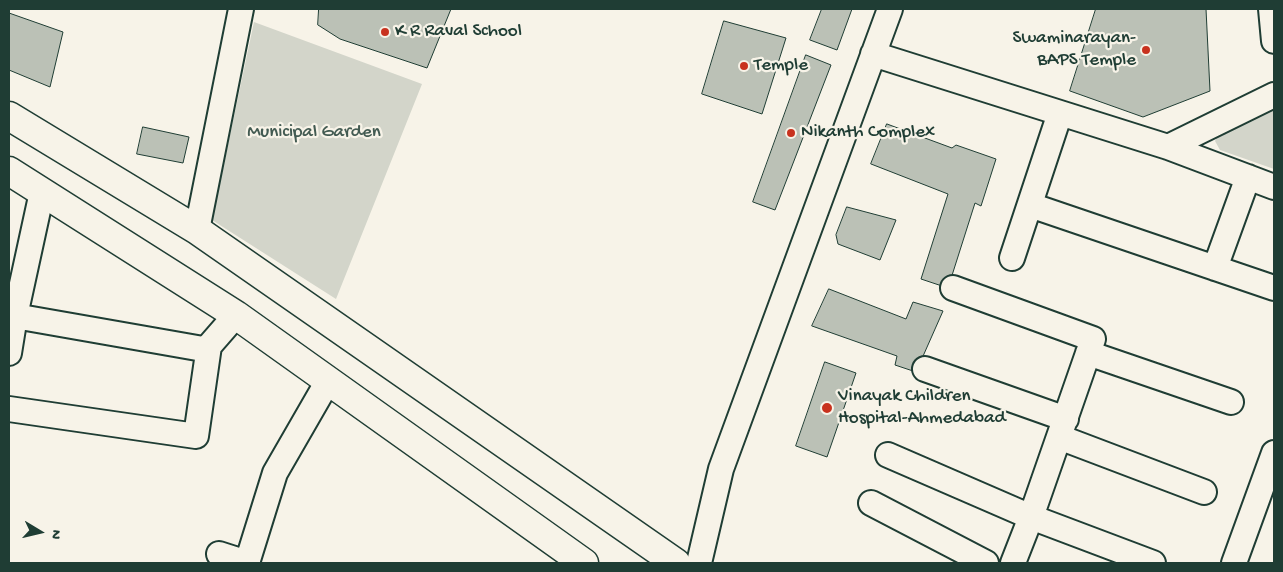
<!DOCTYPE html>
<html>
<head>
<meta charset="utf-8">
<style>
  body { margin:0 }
  #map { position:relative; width:1283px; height:572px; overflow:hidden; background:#f7f3e8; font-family:"Gochi Hand",sans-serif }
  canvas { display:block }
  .frame { position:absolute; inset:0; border:10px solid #1f3d34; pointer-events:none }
  .north { position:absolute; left:15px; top:507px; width:50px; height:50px; -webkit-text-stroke:4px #f7f3e8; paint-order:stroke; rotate:99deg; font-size:14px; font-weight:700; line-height:20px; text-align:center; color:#1f3d34 }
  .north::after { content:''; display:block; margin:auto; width:18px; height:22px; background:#1f3d34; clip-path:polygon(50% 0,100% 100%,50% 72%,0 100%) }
</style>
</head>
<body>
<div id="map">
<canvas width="1283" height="572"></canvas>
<div class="frame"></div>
<div class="north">N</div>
</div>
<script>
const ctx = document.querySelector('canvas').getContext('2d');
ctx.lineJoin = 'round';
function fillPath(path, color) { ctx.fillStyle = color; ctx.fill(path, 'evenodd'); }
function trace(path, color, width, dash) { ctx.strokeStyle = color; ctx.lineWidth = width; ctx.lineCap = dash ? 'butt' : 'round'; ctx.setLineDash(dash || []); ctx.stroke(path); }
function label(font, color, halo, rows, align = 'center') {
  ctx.font = font + ' "Gochi Hand",sans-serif'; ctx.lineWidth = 4.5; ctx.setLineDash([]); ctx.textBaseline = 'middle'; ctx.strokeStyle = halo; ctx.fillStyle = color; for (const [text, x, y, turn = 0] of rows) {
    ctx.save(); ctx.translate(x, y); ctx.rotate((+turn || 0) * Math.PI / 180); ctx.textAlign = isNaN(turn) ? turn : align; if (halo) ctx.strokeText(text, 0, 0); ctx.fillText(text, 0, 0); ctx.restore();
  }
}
fillPath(new Path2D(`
  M254 22 422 84 336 299 212 220Z
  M1274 105V169L1220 150 1215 141 1220 132Z`), '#d3d5ca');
const building = new Path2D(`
  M319 9H451L427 68 340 39 318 25Z
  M822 9H852L837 50 810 40Z
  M1096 9H1206L1210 91 1143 117 1070 91Z
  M9 13 63 32 50 87 9 70Z
  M724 21 786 38 762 114 702 94Z
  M806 55 831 65 775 210 753 202Z
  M887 124 952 148 956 145 996 159 981 206 975 203 948 288 921 279 948 194 871 164Z
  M143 127 189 137 183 163 137 154Z
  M847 207 896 220 880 260 838 244 836 235Z
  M829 289 906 319 913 302 943 311 916 372 895 365 897 356 812 326Z
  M825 362 856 373 827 457 796 446Z`);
fillPath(building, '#bbc1b6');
trace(building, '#1f3d34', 1);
const minor = new Path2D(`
  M1271 9 1274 41
  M873 54 1168 147 1274 187
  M1168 147 1274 95
  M1030 205 1274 288
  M197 230 241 9
  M1012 258 1060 113
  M1215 268 1248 177
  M953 288 1093 339 1031 517 1013 563
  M9 315 203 349 209 346 236 315
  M9 353 15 316 42 192
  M1088 353 1231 402
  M925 369 1066 419
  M9 409 196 436 209 346
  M1059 437 1204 492
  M888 455 1031 517 1153 563
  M871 503 986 563
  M219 554 247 563
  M247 563 275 473 328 381
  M699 563 721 469 890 9
  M1234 563 1274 453`);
const major = new Path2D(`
  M9 116 197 230 676 563
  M9 171 236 315 584 563`);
trace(minor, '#1f3d34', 28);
trace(major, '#1f3d34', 31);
trace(minor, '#f7f3e8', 24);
trace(major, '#f7f3e8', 28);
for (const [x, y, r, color] of [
  [385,32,5,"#c8321e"],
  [1146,50,5,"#c8321e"],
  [744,66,5,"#c8321e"],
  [791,133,5,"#c8321e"],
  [827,408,6,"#c8321e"]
]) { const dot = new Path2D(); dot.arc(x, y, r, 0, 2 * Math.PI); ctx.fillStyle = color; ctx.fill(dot); trace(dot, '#f7f3e8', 2); }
label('19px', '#1f3d34', '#f7f3e8', [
  ["K R Raval School",395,32],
  ["Swaminarayan-",1136,39,"right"],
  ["BAPS Temple",1136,61,"right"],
  ["Temple",754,66],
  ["Nikanth Complex",801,133],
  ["Vinayak Children",838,397],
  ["Hospital-Ahmedabad",838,419]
], 'left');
label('19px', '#435b52', '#f7f3e8', [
  ["Municipal Garden",314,133]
]);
</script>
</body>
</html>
